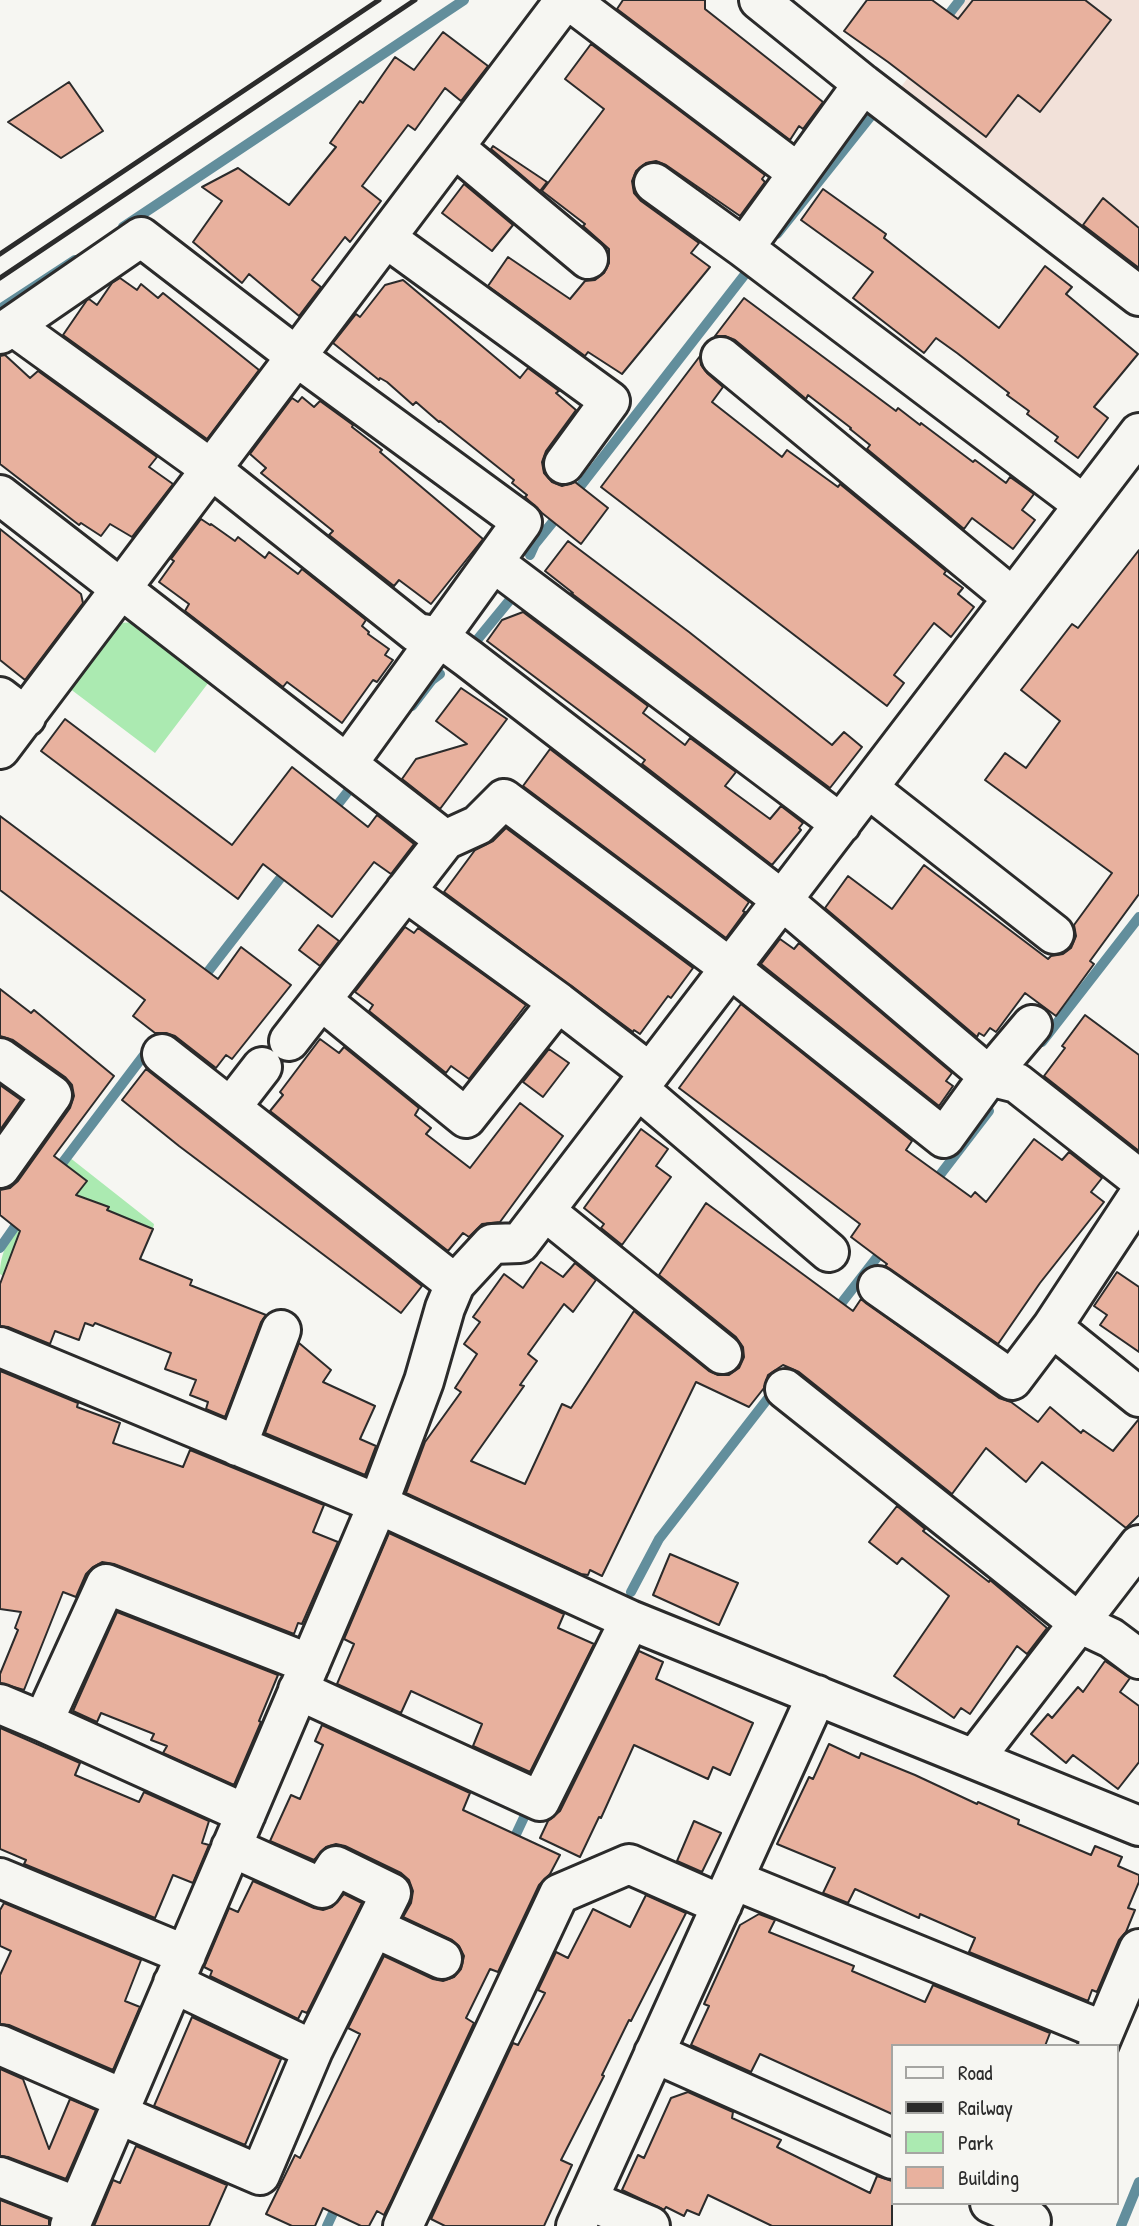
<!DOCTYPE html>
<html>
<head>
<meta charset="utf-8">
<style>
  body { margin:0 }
  #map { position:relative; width:1139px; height:2226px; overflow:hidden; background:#f6f6f2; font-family:"Patrick Hand",sans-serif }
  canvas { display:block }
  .legend { position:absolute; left:891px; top:2044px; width:228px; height:161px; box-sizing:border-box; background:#f6f6f2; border:2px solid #a5a5a2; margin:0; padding:9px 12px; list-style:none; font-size:21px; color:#2b2b2b }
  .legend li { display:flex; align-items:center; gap:14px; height:35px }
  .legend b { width:35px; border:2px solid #a5a5a2 }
</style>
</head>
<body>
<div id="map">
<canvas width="1139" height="2226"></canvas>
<ul class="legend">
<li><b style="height:9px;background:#f6f6f2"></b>Road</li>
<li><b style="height:9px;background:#2b2b2b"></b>Railway</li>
<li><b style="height:19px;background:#abeab1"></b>Park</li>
<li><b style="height:19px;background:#e8b19e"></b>Building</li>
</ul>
</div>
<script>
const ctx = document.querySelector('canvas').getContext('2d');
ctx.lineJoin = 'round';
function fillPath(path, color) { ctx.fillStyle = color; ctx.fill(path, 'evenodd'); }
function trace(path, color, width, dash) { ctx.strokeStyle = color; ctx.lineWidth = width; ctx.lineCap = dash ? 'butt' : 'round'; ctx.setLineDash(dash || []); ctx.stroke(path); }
fillPath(new Path2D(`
  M965 0H1139V272L901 87Z`), '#f2e1d9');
fillPath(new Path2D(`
  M140 622 212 678 155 753 69 688 117 623Z
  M69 1157 154 1224 153 1229 110 1211 3 1276 0 1274C0 1251 11 1236 23 1217L49 1232 87 1181 63 1163Z`), '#abeab1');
trace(new Path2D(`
  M942 23 960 0
  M123 227 464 0
  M777 234 871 116
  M0 309 75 260
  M572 497 746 273
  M530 555 535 544 560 513
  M477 640 509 601
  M412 706 432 680 440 674
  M331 813 353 785
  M200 982 289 867
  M1042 1042 1139 917
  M54 1174 169 1022
  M933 1184 989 1111
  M0 1248 23 1215
  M833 1314 885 1247
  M631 1592 659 1539 800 1357
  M511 1845 526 1813
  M327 2226 339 2200
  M1121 2226 1139 2182`), '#628e9c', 10);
const building = new Path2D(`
  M623 0H705V9L823 102 803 129 799 126 790 140 617 9Z
  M867 0H932L958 19 973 0H1085L1111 20 1040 112 1018 95 986 137 888 62 844 31Z
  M443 32 488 66 461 101 445 88 415 130 408 125 362 186 381 201 350 242 345 237 312 280 321 287 299 316 249 274 242 283 193 242 222 201 202 187 238 168 289 205 336 147 330 143 360 101 363 103 395 57 414 70Z
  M591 44 765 175 762 179 765 182 740 216 666 165 656 161 646 163 636 171 632 181 634 193 641 201 699 243 691 253 710 267 622 374 588 352 585 356 488 286 508 257 570 299 585 281 595 280 604 273 609 263V249L583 226 585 224 542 191 604 109 565 79Z
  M69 82 103 131 61 158 8 122Z
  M493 146 547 182 540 191 491 149Z
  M464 184 513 225 492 251 442 213Z
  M823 189 886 234 884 238 999 328 1045 266 1072 287 1066 294 1138 354 1094 407 1108 418 1078 458 1055 441 1058 437 1027 414 1029 411 1007 395 1009 393 957 353 936 338 924 353 853 298 873 272 801 220Z
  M1103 198 1139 228V268L1083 225Z
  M120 278 137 290 141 284 158 298 163 293 259 370 207 439 63 335 87 300 89 299 97 305 112 283Z
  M403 280 520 378 528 368 559 391 556 393 576 410 546 451 542 462 544 473 552 482 562 486 575 482 608 508 581 544 542 513 525 497 527 495 512 483 514 480 440 421 439 422 416 402 413 405 387 382 380 378 379 380 333 343 356 314 360 317 385 285Z
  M744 298 896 411 898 408 920 425 921 423 973 462 975 460 1006 483 1010 477 1034 494 1022 510 1035 520 1013 549 972 518 964 529 867 449 870 445 850 429 851 428 808 395 806 399 735 340 725 336H715Z
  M5 355 30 378 38 371 157 457 149 467 173 484 132 537 110 524 101 536 81 523 79 525 0 464V356Z
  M700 356 701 365 707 373 723 387 712 402 782 457 787 450 838 487 840 484 946 571 944 574 963 588 958 594 974 607 951 637 934 623 894 675 904 683 887 706 601 487Z
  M302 397 314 407 320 401 353 425 352 427 382 450 380 452 483 539 431 604 399 580 394 586 329 535 333 531 261 473 266 468 250 454 292 398 298 402Z
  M201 519 210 525 211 524 235 541 238 537 265 558 269 552 298 574 302 569 366 620 362 626 369 632 368 634 389 649 385 655 393 660 377 682 373 680 342 723 287 682 283 687 185 611 189 604 159 582 174 561 171 559Z
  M0 529 81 594 83 603 25 680 0 660Z
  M568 541 689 632 832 745 844 732 862 747 830 788 571 593H573L545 571Z
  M1139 550V894L1090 961 1094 964 1056 1016 1025 993 996 1032 990 1028 984 1036 979 1033 977 1037 825 908 848 876 892 909 924 865 1048 959 1051 956 1063 954 1071 948 1076 936 1074 925 1112 873 985 780 1005 753 1026 768 1060 721 1021 690 1072 624 1078 628Z
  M523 612 648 706 643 713 685 745 690 738 736 772 725 786 770 819 781 806 803 823 799 828 801 830 772 865 642 764 645 760 487 641 502 620Z
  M461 688 507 719 440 809 402 779 416 759 467 744 436 721Z
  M65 719 232 845 292 767 368 827 377 815 414 844 391 874 374 862 332 917 263 864 238 899 41 751Z
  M550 749 749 902 743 911 745 912 726 938 523 786Z
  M0 816 218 979 241 947 291 985 232 1059 226 1055 216 1068 175 1036 166 1033H155L133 1016 145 1000 0 890Z
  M506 828 693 968 671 998 668 996 640 1034 634 1030 633 1032 444 892 475 850 493 841Z
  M318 925 339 941 320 966 299 950Z
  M405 927 414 933 418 928 526 1005 469 1079 451 1066 446 1073 369 1011 373 1005 355 992Z
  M780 939 794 949 799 943 952 1073 946 1081 953 1086 939 1106 761 964Z
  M0 989 31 1013 34 1010 114 1076 54 1156 87 1181 76 1195 109 1207 107 1210 153 1229 140 1259 192 1280 190 1285 266 1315 261 1322 225 1417 206 1409 208 1402 190 1395 196 1380 165 1369 171 1353 95 1323 93 1326 85 1323 79 1340 55 1331 50 1344 8 1327 0 1326V1284L20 1231 0 1215V1190L10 1188 18 1181 70 1108 74 1096 72 1085 65 1077 13 1040 0 1036Z
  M741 1004 912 1141 906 1150 971 1197 975 1192 986 1202 1034 1139 1062 1160 1069 1152 1102 1178 1091 1192 1104 1202 1040 1283 998 1344 885 1266 887 1264 851 1237 860 1224 679 1088Z
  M1085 1015 1139 1055V1151L1044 1076 1065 1048 1062 1046Z
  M320 1039 339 1053 344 1047 419 1108 415 1115 431 1128 426 1134 470 1168 520 1103 563 1136 500 1222 482 1224 469 1237 463 1233 448 1251 270 1111 283 1095 280 1092Z
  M549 1049 569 1063 543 1097 523 1082Z
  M146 1069 422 1286 401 1313 179 1146 122 1100Z
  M0 1085 21 1100 0 1130Z
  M641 1129 668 1149 656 1166 671 1177 622 1245 601 1228 604 1224 584 1208Z
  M706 1203 853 1311 861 1299 999 1398 1011 1402 1038 1422 1050 1407 1081 1433 1083 1430 1113 1451 1139 1419V1515L1126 1528 1042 1462 1026 1482 986 1448 952 1494 799 1372 783 1365 768 1375 764 1388 749 1407 696 1382 602 1576 590 1570 588 1575 581 1574 406 1493 425 1442 461 1392 455 1388 477 1354 464 1344 480 1322 473 1317 504 1274 523 1288 541 1262 563 1277 575 1263 596 1280 573 1312 564 1304 528 1354 537 1361 520 1385 524 1386 471 1461 525 1484 562 1404 571 1408 634 1311 709 1371 718 1375H729L739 1368 744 1357 743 1347 736 1337 659 1275Z
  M1117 1272 1139 1287V1352L1100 1325 1107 1315 1094 1306Z
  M299 1343 331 1370 323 1382 375 1406 360 1439 376 1446 365 1475 265 1433Z
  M0 1371 78 1403 77 1407 120 1423 113 1443 183 1467 190 1450 324 1505 313 1532 338 1542 302 1624 298 1623 294 1634 114 1564 102 1562 93 1567 86 1574 76 1597 63 1592 24 1690 0 1683V1674L18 1630 15 1628 21 1612 0 1609Z
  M897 1506 925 1529 923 1531 989 1582 990 1580 1047 1628 1027 1654 1017 1646 970 1714 961 1708 954 1718 894 1676 949 1596 902 1558 897 1564 869 1542Z
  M389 1533 564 1614 558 1628 594 1644 530 1772 473 1746 482 1724 411 1691 401 1713 337 1684 354 1644 344 1639Z
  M670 1554 738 1583 719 1625 653 1595Z
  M117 1612 278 1675 259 1721 261 1722 234 1785 163 1753 167 1746 151 1740 154 1734 101 1713 97 1722 73 1711Z
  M639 1651 663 1662 656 1679 753 1723 730 1775 713 1767 708 1779 634 1745 601 1818 599 1817 580 1857 540 1838 548 1821 560 1811Z
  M1105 1661 1130 1678 1120 1692 1139 1706V1762L1118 1789 1073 1755 1066 1763 1031 1734 1048 1714 1052 1718 1078 1687 1083 1692Z
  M322 1725 470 1793 463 1810 560 1855 550 1874 539 1885 498 1972 490 1969 466 2018 474 2023 392 2199 384 2215 377 2211 369 2226H361L323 2208 315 2226H292L266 2214 295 2155 300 2158 360 2034 348 2028 384 1956 433 1979 443 1981 454 1977 461 1969 464 1956 459 1946 452 1940 403 1917 411 1903 413 1891 409 1880 401 1873 345 1846 336 1844 326 1847 314 1860 270 1841 291 1795 300 1799 323 1745 315 1741Z
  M0 1728 80 1763 75 1775 139 1802 144 1792 209 1821 202 1843 209 1845 193 1883 173 1875 155 1918 24 1864 26 1860 0 1849Z
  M829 1744 859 1758 861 1753 915 1775 977 1804 978 1802 1019 1820 1018 1824 1091 1855 1095 1846 1122 1857 1118 1866 1139 1875V1882L1128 1908 1135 1910 1126 1932 1119 1940 1097 1992 1092 1990 1088 2001 969 1952 975 1938 920 1914 919 1918 855 1889 848 1903 823 1893 835 1868 777 1844 809 1777 813 1779Z
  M694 1821 721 1833 702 1872 677 1861Z
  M253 1881 314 1908 323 1910 332 1907 344 1894 362 1903 307 2013 302 2011 298 2019 210 1976 212 1971 204 1967 229 1908 238 1912Z
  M646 1895 686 1913 631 2021 629 2020 602 2075 604 2076 561 2160 572 2165 544 2226H445L431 2219 513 2043 518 2045 545 1993 538 1990 556 1952 568 1958 593 1909 630 1927Z
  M4 1903 141 1960 125 2001 140 2007 113 2070 9 2025 0 2024V1975L11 1951 0 1946V1910Z
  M759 1914 775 1920 769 1932 854 1966 852 1971 925 2002 933 1985 1050 2033 1045 2046H892V2114L760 2054 751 2072 691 2045 709 2006 704 2004 740 1925Z
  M192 2017 281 2059 245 2145 154 2106Z
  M0 2069 23 2079 49 2149 70 2099 96 2110 66 2179 8 2157 0 2156Z
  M688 2092 733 2112 732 2118 781 2140 777 2147 870 2193 877 2176 892 2181V2226H772L708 2195 699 2215 687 2210 684 2216 666 2207 664 2210 622 2190 638 2155 644 2158 671 2098Z
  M136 2146 227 2185 209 2226H94L113 2180 120 2183Z
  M0 2200 49 2219V2226H0Z`);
fillPath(building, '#e8b19e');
trace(building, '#2b2b2b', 2);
const minor = new Path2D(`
  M569 0 798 173
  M759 0 863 84 1139 296
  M863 84 744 248 1084 505
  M454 147 588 259
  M654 183 744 248
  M386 238 610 401 564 464
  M13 326 211 469 417 633 439 637 469 659 782 900 989 1076 1017 1083 1139 1179
  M0 334 141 237 297 357 522 522 347 764
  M721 357 1013 598
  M0 495 445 840 289 1041
  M493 562 841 824
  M0 697 26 717
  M0 749 565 0
  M868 788 1054 934
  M445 840 478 825 504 799 730 968 944 1138 989 1076 1032 1025
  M405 891 558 1002 650 1073
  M321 1000 466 1118 558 1002
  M162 1054 455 1284
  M0 1058 52 1095 0 1168
  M638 1089 829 1252
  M231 1107 262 1067
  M1139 1195 1052 1327 1139 1397
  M545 1211 722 1354
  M878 1286 1012 1380 1052 1327
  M0 1347 378 1504 630 1620 1139 1826
  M785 1389 1079 1623 1111 1638 1139 1659
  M237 1446 281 1330
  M298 1690 540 1801 630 1620
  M0 1704 43 1722 246 1814
  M43 1722 106 1584 310 1664
  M975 1758 1139 1545
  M0 1878 186 1955
  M734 1880 1104 2031
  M375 1928 442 1959
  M173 1983 313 2050
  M0 2045 124 2099
  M1098 2046 1139 1949
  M654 2053 892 2159
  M118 2114 260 2175 313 2050 391 1893 336 1866 322 1888 231 1847
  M0 2177 78 2207
  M588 2200 650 2226
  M990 2203 1031 2221
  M70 2226 378 1504 424 1381 445 1308 455 1284 492 1244 520 1243 1139 433
  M403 2226 559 1894 629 1864 722 1905
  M576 2226 817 1695`);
trace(minor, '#2b2b2b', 44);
trace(minor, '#f6f6f2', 38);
trace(new Path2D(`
  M0 254 379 0
  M0 278 415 0`), '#2b2b2b', 5);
</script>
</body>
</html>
